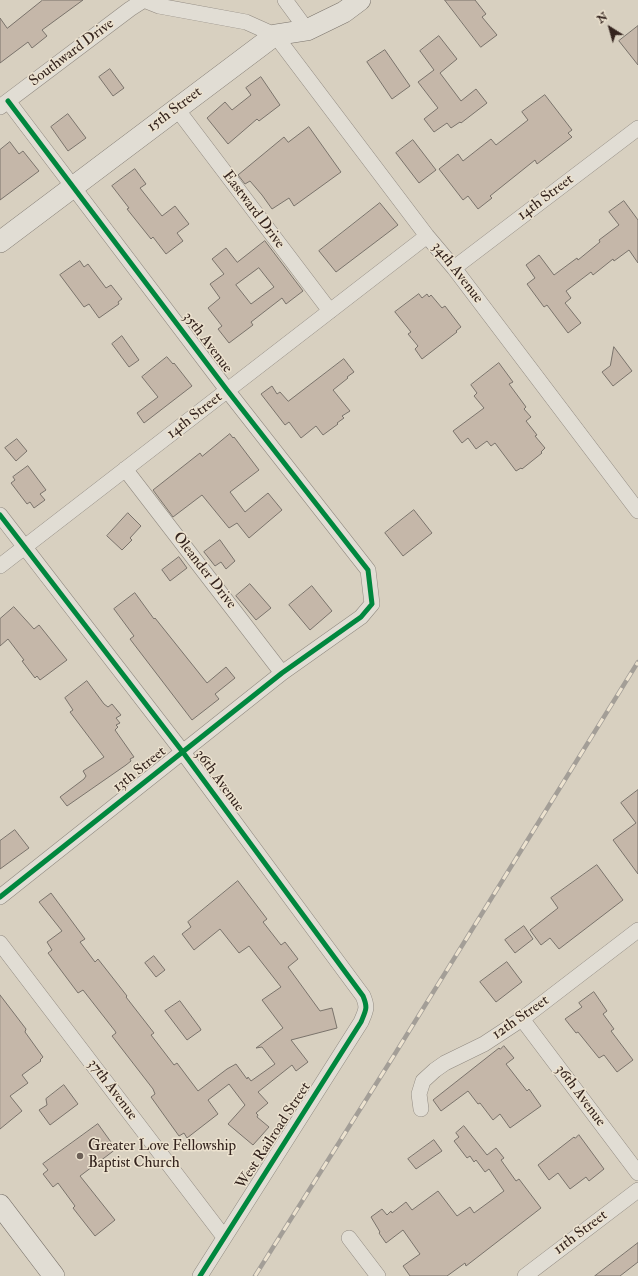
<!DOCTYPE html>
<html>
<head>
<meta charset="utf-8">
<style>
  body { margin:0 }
  #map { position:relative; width:638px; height:1276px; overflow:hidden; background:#d8d0c0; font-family:"IM FELL Double Pica",serif }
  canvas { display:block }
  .north { position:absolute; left:590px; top:8px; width:40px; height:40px; -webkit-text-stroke:3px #ece2cf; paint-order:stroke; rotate:323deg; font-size:11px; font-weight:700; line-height:16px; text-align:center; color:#34241e }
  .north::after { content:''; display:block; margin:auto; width:14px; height:18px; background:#34241e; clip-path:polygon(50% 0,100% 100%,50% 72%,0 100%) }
</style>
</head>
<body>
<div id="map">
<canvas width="638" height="1276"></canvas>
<div class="north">N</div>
</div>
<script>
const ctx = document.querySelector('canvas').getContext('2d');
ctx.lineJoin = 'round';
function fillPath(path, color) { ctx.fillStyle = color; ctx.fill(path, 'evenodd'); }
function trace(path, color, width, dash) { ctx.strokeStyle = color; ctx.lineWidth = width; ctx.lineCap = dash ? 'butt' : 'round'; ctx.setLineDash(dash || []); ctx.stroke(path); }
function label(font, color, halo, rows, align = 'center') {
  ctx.font = font + ' "IM FELL Double Pica",serif'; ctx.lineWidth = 3; ctx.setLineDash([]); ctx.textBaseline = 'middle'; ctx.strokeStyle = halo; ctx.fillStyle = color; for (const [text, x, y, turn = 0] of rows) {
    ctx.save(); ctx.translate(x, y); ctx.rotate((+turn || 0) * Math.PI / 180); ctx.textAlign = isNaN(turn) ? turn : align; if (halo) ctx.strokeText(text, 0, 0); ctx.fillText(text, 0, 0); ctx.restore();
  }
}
const building = new Path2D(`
  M43 0H83L42 30 47 36 32 48 28 42 0 63V18L7 28Z
  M445 0H475L486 14 482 17 497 35 481 47Z
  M638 26V65L619 41Z
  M439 36 457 59 440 73 461 101 476 89 487 103 461 123 460 122 451 128 447 123 434 132 424 119 438 108 418 82 434 70 420 51Z
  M385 50 410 86 392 99 367 62Z
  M110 69 124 88 113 96 99 77Z
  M261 77 280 105 259 121 257 119 228 144 207 118 225 102 232 110 251 95 246 88Z
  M545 95 572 130 568 133 572 137 537 164 535 160 490 196 492 198 478 209 468 196 463 200 439 169 458 154 463 161 491 139 496 145 528 120 522 112Z
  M68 114 86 138 68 151 51 127Z
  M309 127 341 172 294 206 289 198 272 209 262 195 250 181 245 184 238 175 284 137 288 142Z
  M413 140 436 170 419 183 396 153Z
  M10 142 19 154 23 151 39 171 0 200V150Z
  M135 169 146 184 140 188 162 216 175 206 189 224 177 233 183 241 166 254 153 237 151 239 127 209 129 208 112 186Z
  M624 201 638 220V263L629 250 614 261 613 259 593 275 591 272 566 291 571 298 565 303 581 323 568 333 547 305 544 307 527 284 535 278 526 265 539 255 554 275 577 258 578 260 600 242 599 240 619 225 609 212Z
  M380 203 398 225 336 272 319 251Z
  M265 241 303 291 286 304 282 298 251 322 253 325 229 343 218 329 222 326 208 308 220 298 210 284 224 274 212 259 226 248 237 262ZM259 268 274 287 251 304 236 285Z
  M80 261 84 267 88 264 106 288 111 285 122 299 118 302 119 304 99 318 89 304 84 307 60 275Z
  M419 294 422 298 427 294 429 297 431 295 442 308 445 306 461 327 456 331 457 332 422 359 415 349 418 346 408 334 411 332 395 312Z
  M122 336 139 360 129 367 112 344Z
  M614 347 632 371 613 386 602 372 610 366Z
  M167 357 173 364 174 363 192 386 144 423 137 413 158 397 142 377Z
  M344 359 354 372 347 377 348 378 333 390 350 411 342 416 344 418 337 423 338 424 323 435 316 426 301 438 289 422 285 425 261 394 272 386 277 394 280 392 288 401Z
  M499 363 513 382 509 384 526 407 524 409 531 417 526 421 537 435 535 436 545 448 541 452 542 453 522 469 521 468 516 471 495 443 491 446 487 441 476 449 468 438 462 443 453 431 484 408 474 396 477 393 471 385Z
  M230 434 233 438 234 437 259 470 230 492 245 512 268 493 282 510 249 538 237 523 229 528 202 495 173 517 153 490 200 453 202 456Z
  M17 439 27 451 16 461 5 448Z
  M28 466 46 490 40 494 45 500 34 508 30 502 27 504 11 483 15 480 13 477Z
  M414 510 432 533 403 556 385 533Z
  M128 513 141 526 130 538 132 540 122 550 107 536Z
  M220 540 235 561 226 569 221 562 215 566 204 552Z
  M179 557 187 568 170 581 162 570Z
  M250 584 271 608 256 620 236 596Z
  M312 586 332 611 310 630 289 605Z
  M135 593 154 619 155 618 207 683 226 667 235 678 215 694 219 699 192 720 130 639 134 636 114 609Z
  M14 607 34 629 39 625 67 660 40 680 37 676 35 678 22 661 24 660 8 639 0 646V619Z
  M87 681 104 704 108 707 112 704 121 715 116 718 120 723 116 725 118 727 115 730 134 757 130 759 131 761 126 765 67 806 60 797 84 779 86 776 83 771 104 757 70 712 73 710 65 698Z
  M638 790V874L613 840 636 823 621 803Z
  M15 830 29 848 0 869V841Z
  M597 865 623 900 559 949 550 938 541 945 530 930 558 908 551 898Z
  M238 881 267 919 263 922 281 945 285 942 298 959 288 967 320 1011 332 1008 337 1028 291 1040 308 1062 296 1071 292 1065 258 1092 268 1103 256 1113 258 1115 257 1117 269 1127 253 1145 228 1124 245 1105 229 1084 208 1100 218 1114 187 1138 184 1133 179 1136 151 1097 155 1094 153 1089 112 1036 116 1033 115 1031 83 990 78 993 48 953 52 950 47 942 62 931 39 902 51 893 85 939 80 942 95 962 98 959 127 996 126 997 154 1033 151 1035 174 1065 177 1063 198 1091 227 1069 236 1064 247 1079 248 1077 251 1081 275 1064 262 1047 256 1048 283 1028 262 1000 281 987 249 946 239 953 220 929 194 950 182 934 191 927 188 922Z
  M524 926 533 939 515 953 505 940Z
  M154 956 165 970 156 977 145 963Z
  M507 962 522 982 496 1002 480 982Z
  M594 992 607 1011 603 1014 614 1029 611 1031 633 1060 617 1072 604 1055 599 1058 578 1032 576 1033 565 1019 582 1007 579 1003Z
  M0 995 26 1029 25 1032 43 1057 40 1060 41 1061 22 1075 28 1083 10 1096 22 1111 0 1129Z
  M180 1001 200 1028 201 1030 187 1040 165 1011Z
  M504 1046 514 1058 506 1064 527 1091 529 1089 541 1106 510 1128 500 1114 493 1120 480 1103 478 1104 468 1091 441 1111 433 1100 499 1048 500 1049Z
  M64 1085 78 1104 50 1125 39 1110 47 1105 46 1099Z
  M98 1124 116 1149 80 1176 115 1220 95 1236 73 1208 75 1206 58 1183 53 1187 43 1174 48 1170 43 1164Z
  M464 1126 487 1155 496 1148 504 1158 501 1160 516 1181 519 1179 541 1208 466 1266 465 1263 447 1276H410L403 1266 420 1254 403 1230 386 1243 379 1233 380 1232 371 1217 382 1209 387 1215 391 1211 392 1213 406 1202 412 1210 438 1191 457 1216 470 1207 474 1213 504 1191 489 1169 485 1172 476 1160 474 1162 470 1156 467 1158 454 1141 459 1137 456 1133Z
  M579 1135 604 1169 589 1181 586 1177 570 1189 558 1173 549 1180 538 1165 574 1137 575 1138Z
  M434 1140 442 1151 416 1169 408 1159Z
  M638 1243V1262L620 1276H595Z`);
fillPath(building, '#c5b7a9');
trace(building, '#7a736b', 1);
const street = new Path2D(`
  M285 0 307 30
  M0 107 130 9 144 0 159 6 246 22 275 35 427 236 454 268 638 511
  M177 109 330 311
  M454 268 638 128
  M125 469 282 673
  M0 515 182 751 363 996C368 1008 366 1010 361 1022L200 1276
  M0 566 427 236
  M0 897 282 673 361 617 372 604 368 570 227 390 8 101
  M0 943 224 1237
  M522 1019 638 1173
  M421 1109 419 1094 423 1081 435 1070 445 1063 484 1044 522 1019 638 930
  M349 1238 378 1276
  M525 1276 638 1190`);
const secondary = new Path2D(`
  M0 242 275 35 307 30 344 12 360 0
  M0 1205 54 1276`);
trace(street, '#918a81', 16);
trace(secondary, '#7a736b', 22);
trace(street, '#e1ddd4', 15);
trace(secondary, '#e1ddd4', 21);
const rail = new Path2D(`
  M255 1276 393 1057 638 662`);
trace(rail, '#a39e97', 4.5);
trace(rail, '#ece2cf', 3, [9]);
trace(new Path2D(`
  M0 515 182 751 363 996C368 1008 366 1010 361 1022L200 1276
  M0 897 282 673 361 617 372 604 368 570 227 390 8 101`), '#00873e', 5);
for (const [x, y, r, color] of [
  [80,1156,4,"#6d6057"]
]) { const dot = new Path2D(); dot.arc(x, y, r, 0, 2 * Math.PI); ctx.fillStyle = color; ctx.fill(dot); trace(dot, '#ece2cf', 1.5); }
label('15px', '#34241e', '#ece2cf', [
  ["Southward Drive",72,53,-37],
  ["15th Street",175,110,-37],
  ["14th Street",546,198,-37],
  ["Eastward Drive",253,210,53],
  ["34th Avenue",457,273,52],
  ["35th Avenue",207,343,53],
  ["14th Street",195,416,-38],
  ["Oleander Drive",204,571,52],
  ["13th Street",140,770,-39],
  ["36th Avenue",219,781,54],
  ["12th Street",521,1018,-35],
  ["37th Avenue",112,1090,53],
  ["36th Avenue",580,1096,53],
  ["West Railroad Street",274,1136,-57],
  ["11th Street",581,1233,-37]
]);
label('15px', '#34241e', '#ece2cf', [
  ["Greater Love Fellowship",88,1147],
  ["Baptist Church",88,1164]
], 'left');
</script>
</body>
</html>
